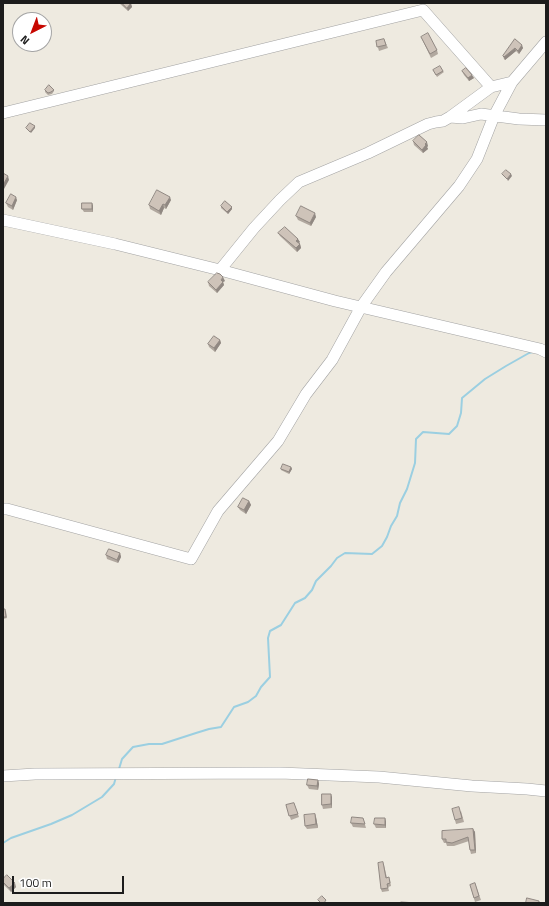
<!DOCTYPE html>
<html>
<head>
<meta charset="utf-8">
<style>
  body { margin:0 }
  #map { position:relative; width:549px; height:906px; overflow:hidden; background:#eeeae0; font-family:"Titillium Web",sans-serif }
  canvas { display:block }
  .frame { position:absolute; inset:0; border:4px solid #1c1c1c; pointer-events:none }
  .north { position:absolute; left:12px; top:12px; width:40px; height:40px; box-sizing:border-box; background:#fff; border:1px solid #a4a4a4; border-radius:50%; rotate:222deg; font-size:11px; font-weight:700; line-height:16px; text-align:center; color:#1c1c1c }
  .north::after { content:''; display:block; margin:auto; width:14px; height:18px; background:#c70700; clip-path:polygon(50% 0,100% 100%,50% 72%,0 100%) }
  .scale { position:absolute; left:12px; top:876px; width:112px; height:18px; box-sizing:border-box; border:2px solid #1c1c1c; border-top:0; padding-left:5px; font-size:12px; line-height:14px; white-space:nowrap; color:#1c1c1c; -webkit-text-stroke:3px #fff; paint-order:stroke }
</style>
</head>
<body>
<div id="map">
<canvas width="549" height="906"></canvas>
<div class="frame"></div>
<div class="north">N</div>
<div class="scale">100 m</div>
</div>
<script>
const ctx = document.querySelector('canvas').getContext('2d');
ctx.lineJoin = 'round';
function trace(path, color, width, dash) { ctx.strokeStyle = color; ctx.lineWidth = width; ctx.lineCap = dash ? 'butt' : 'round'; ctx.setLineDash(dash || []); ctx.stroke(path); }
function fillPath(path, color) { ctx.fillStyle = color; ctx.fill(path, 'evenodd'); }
trace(new Path2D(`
  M119 769 122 759 133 747 149 744H162L196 733 209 729 221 727 234 707 248 702 256 696 261 687 270 677 268 638 270 631 281 625 295 603 305 598 312 590 316 581 331 566 337 558 345 553 372 554 382 546 387 537 391 526 397 516 400 503 407 489 415 463 416 439 423 432 449 434 457 426 461 413 462 398 485 379 506 366 529 353 533 352
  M3 843 11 838 51 824 72 815 102 797 114 784 116 777`), '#9bcfe1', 2);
const minor = new Path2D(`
  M3 113 423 10 491 87
  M450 117 491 87 512 82
  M3 220 115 244 220 270 335 301 540 349 546 352
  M220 270 254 228 280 200 299 182 368 153 428 124 436 122 443 121 450 117 463 118 481 114 519 119 546 120
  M3 509H7L191 559 218 511 278 441 306 394 332 360 361 307 386 272 459 186 477 159 494 116 512 82 546 42
  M3 776 35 774 280 773 379 777 472 786 527 789 546 791`);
trace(minor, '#a3a3a3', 12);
trace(minor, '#fff', 11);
fillPath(new Path2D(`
  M119 3H130L132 7 128 11Z
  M421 37 437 50 438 54 431 58Z
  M384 39 388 48 379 51 376 41Z
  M515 39 523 48 519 54 516 51 505 60 504 59 503 56Z
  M433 70 443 71 444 72 437 77Z
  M462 71 474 78 469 81 464 75Z
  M45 90H54V91L52 94 48 95 45 92Z
  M413 141 428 146 427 147 428 149 423 153 414 145Z
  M17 200 13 210 8 207 6 203Z
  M171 200 166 209 164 208 161 215 150 209 149 205Z
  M92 203 93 206V212H84L82 209Z
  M221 206 232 207V209L228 214 221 208Z
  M296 216 316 217 311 226 298 220Z
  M278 233 300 242 299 243 300 244 301 248 297 252 280 236Z
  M225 281 223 282 224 285 217 293 209 286 208 282Z
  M220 340 221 343 215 352 209 347 208 344Z
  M291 467 292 469 289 474 281 470V469Z
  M249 501 251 505 246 514 240 510 238 507Z
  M120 553 121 557 118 563 107 559 106 555Z
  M3 609 6 611 7 618 3 619Z
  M318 780 319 784 318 790 309 789 307 785Z
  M332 797V808L323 809 322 805Z
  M294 803 299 817 291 820 286 805Z
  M461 811 464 822 456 824 455 820Z
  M315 814 316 817 318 828 307 829 305 826Z
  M363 818 366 828 353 827 351 823Z
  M385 818 386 822V828H376L374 824Z
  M473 829 475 832 476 853 471 854 470 850 469 841 454 846H447L446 843H444L442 839Z
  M384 865 387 878 390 880 391 886 388 887 389 891 382 892 381 889Z
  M3 879 16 887 11 892 3 884Z
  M475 883 481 900 475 902 470 885Z`), '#b1a89f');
fillPath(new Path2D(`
  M131 3 132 7 128 11 127 8Z
  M522 45 523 48 519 54 518 51Z
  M515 48 516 51 505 60 504 57Z
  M472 75 474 78 469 81 468 78Z
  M35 126V128L31 133 30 132Z
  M427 142 428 146 427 147 428 149 423 153 422 150Z
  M511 174 512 176 508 181 507 179Z
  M8 176 9 180 4 189 3 185Z
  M16 197 17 200 13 210 12 206Z
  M170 197 171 200 166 209 165 205Z
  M92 203 93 206V212L92 209Z
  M163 204 164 208 161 215 159 211Z
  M232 207V209L228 214 227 212Z
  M315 213 316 217 311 226 310 223Z
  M298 239 300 242 297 244 296 241Z
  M300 244 301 248 297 252 296 248Z
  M223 277 225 281 223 282 224 285 217 293 216 290 221 280Z
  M220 340 221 343 215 352 214 348Z
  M291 467 292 469 289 474V472Z
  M249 501 251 505 246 514 244 510Z
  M120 553 121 557 118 563 117 560Z
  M318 780 319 784 318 790 317 786Z
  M331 794 332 797V808L331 804Z
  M315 814 316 817 318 828 316 824Z
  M385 818 386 822V828L385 825Z
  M473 829 475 832 476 853 475 850Z
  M15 883 16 887 11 892 9 888Z`), '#908882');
const building = new Path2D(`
  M122 3H131L127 8Z
  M428 33 437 50 430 54 421 37Z
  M384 39 386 45 377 47 376 41Z
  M515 39 522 45 518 51 515 48 504 57 503 56Z
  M440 66 443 71 436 75 433 70Z
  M466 68 472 75 468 78 462 71Z
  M49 85 54 90 51 92 48 93 45 90Z
  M30 123 35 126 30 132 26 128Z
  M419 135 427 142 425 144 426 145 422 150 413 141Z
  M506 170 511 174 507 179 502 174Z
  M3 173 8 176 3 185Z
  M157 190 170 197 165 205 163 204 159 211 149 205Z
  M11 194 16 197 12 206 6 203Z
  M225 201 232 207 227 212 221 206Z
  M82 203H92V209H82Z
  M301 206 315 213 310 223 296 216Z
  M285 227 298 239 296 241 300 244 296 248 278 233Z
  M217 273 220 274 223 277 221 280 223 282 216 290 208 282Z
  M214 336 220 340 214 348 208 344Z
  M283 464 291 467 289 472 281 469Z
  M243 498 249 501 244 510 238 507Z
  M109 549 120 553 117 560 106 555Z
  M3 609H5L6 617H3Z
  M308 779 318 780 317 786 307 785Z
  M322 794H331V804L322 805Z
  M294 803 298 814 289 816 286 805Z
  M459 807 462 818 455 820 452 809Z
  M315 814 316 824 305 826 304 815Z
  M352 817 363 818 365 824 351 823Z
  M375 818H385V825L374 824Z
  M473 829 475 850H470L468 837 452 843 446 842V839H442V831Z
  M383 862 386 878 389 877 390 883 387 884 388 888 381 889 378 863Z
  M7 875 15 883 9 888 3 882V879Z
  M475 883 479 896 474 898 470 885Z
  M322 896 326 900 324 903H321L318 900Z
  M527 898 539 901V903H526Z
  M401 902 417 903H401Z`);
fillPath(building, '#cec3b9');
trace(building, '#908882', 1);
</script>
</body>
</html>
